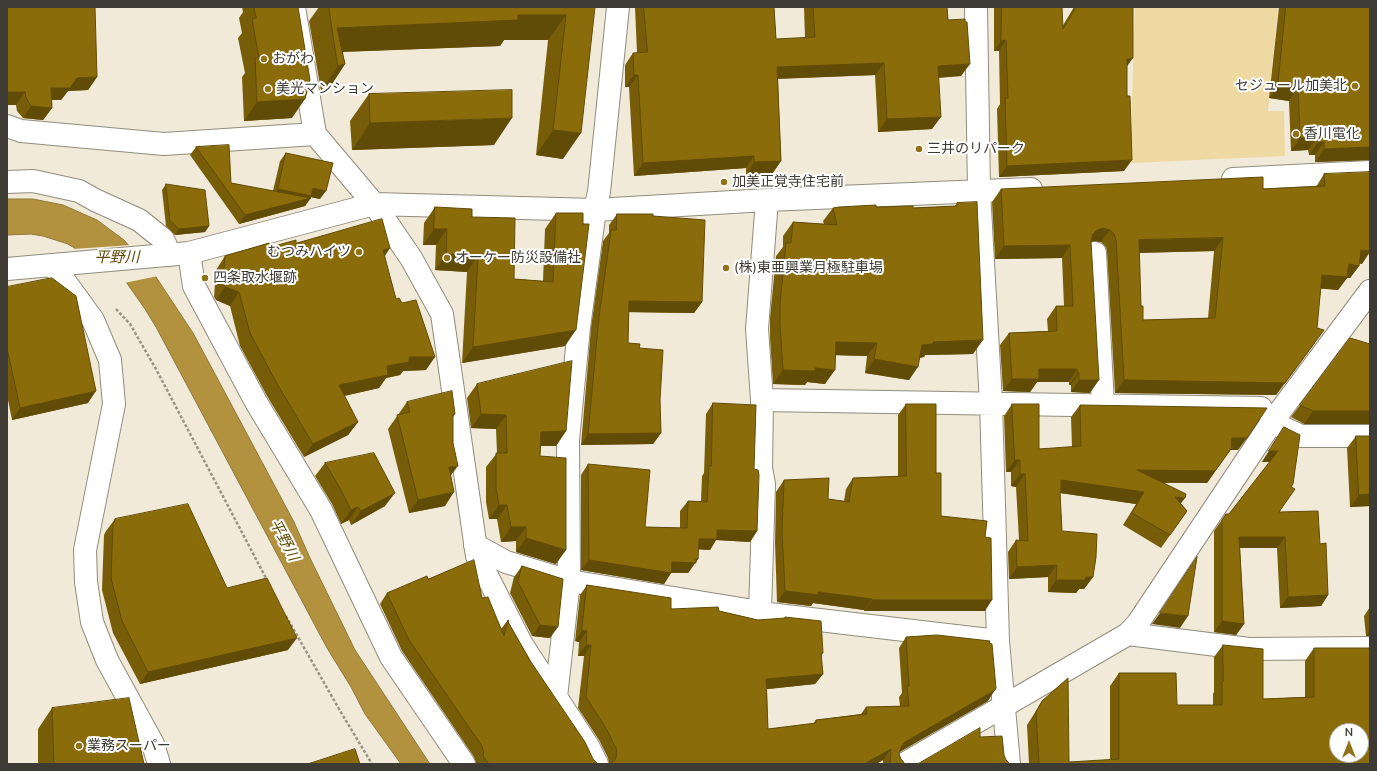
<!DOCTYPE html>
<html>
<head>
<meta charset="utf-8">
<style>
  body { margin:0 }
  #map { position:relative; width:1377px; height:771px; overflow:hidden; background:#f1ead9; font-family:Mulish,sans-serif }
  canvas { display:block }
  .frame { position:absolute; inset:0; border:8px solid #3e3b34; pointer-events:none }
  .north { position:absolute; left:1329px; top:723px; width:40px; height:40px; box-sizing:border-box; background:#fff; border:1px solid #b2b1ae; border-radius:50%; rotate:0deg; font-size:11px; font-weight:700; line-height:16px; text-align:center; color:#3e3b34 }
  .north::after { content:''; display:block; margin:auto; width:14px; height:18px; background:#907117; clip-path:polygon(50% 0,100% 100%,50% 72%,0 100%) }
</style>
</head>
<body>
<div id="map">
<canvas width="1377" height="771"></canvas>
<div class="frame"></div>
<div class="north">N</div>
</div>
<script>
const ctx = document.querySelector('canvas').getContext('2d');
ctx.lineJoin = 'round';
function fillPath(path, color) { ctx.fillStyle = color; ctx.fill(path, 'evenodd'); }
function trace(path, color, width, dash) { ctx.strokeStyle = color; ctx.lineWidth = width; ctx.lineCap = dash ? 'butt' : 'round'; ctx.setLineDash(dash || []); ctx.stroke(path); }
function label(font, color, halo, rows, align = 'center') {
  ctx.font = font + ' Mulish,"Noto Sans JP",sans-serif'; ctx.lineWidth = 4; ctx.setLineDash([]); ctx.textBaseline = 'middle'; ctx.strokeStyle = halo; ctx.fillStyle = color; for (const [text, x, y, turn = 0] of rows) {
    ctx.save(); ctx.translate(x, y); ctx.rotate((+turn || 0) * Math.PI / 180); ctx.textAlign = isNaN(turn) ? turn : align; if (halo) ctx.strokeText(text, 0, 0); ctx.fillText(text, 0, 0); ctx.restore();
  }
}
fillPath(new Path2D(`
  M1135 7H1278L1268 111H1284L1285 156 1130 163Z`), '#efd9a2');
const water = new Path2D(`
  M7 199H33L63 205 97 220 124 240 156 277 193 333 215 374 294 522 310 558 355 650 430 764H401L365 714 351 687 327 648 156 327 145 309 124 279 68 244 43 236 31 234 7 235Z`);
fillPath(water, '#b2923f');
trace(water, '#8f783c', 1);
fillPath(new Path2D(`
  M131 245 158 276 124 283 73 249Z`), '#f1ead9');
const minor = new Path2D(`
  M294 7 315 134 374 204 411 258 442 314 477 556 521 643 588 746 597 764
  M976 7 979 191 991 403 998 641 1009 764
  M7 126 21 131 164 144 315 134
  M1233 179 1370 172
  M7 182 33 181 79 191 95 200 139 220 163 239 170 255
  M189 253 194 286 256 402 321 510 391 657 464 764
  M1095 253 1103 405
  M53 265 93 320 110 360 114 404 85 550 86 582 92 622 107 660 153 744 159 764
  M7 269 189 253 374 204 595 210 767 200 1031 189
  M762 400 1261 408
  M1273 423 1301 436H1370
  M475 545 506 562 569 581 760 612V613L998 641
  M760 612 764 484 761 468 762 400 757 329 767 200
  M1128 634 1249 649 1370 648
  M556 697 569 581 568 440 579 327 595 210 599 192 618 7
  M904 764 1128 634 1138 623 1272 422 1370 291`);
trace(minor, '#928c7d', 24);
trace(new Path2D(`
  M116 309 130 324 156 369 267 580
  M286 616 339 709 372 764`), '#989387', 2.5, [3, 2]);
trace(minor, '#fff', 22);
fillPath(new Path2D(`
  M7 7 97 77 88 90 68 91 61 100H52V108L43 120 23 118 17 111 16 105H7Z
  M242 7H298L292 118 244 121 242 77 245 73 238 38 242 33 239 18 243 12Z
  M319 7H595L563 159 536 155 548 40H504L500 46 342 52 345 64 328 90 321 91 309 21Z
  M635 7H774L776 39 805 38 804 7H947L948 20 961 76 938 78 932 129 878 132 875 75 778 79 781 161 772 174 746 175V168L634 176 629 87H625V65L633 53H637Z
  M994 7H1062V27L1074 7H1133L1127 66 1124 171 999 177 997 109 1000 104 999 51H994Z
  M1279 7H1370V160L1315 162V155H1309L1308 150 1291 151 1289 101 1269 98Z
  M369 94 494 145 352 150 350 121Z
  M196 147 231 183 273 191 280 161 286 153 320 199 310 197 305 206 239 224 190 155Z
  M1324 174 1362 264 1359 263V266L1350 278H1347L1338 290 1321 288 1315 343 1276 395 1115 393 1107 252 1106 247 1101 242 1094 241 1091 242 1090 393 1071 392V385H1069V382H1037L1030 392 1003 391 1000 345 1009 333 1048 331 1047 319 1056 306H1064L1062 258 995 259 992 202 1001 189H1263L1316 187ZM1214 251 1208 318 1143 320 1141 306 1139 253Z
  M166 184 209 226 205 232 175 235 166 226 162 190Z
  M957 203 973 354 925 355 924 357 920 358 909 380 865 373 867 356 836 355 825 384 807 382 805 385 773 384 770 338V318L776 256 783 247V236L793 222 824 224 823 221 833 208 876 207 913 208 955 206Z
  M435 207 472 217 514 279 543 281 545 229 556 213 565 346 462 363 467 272 435 270 436 245H423L424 223Z
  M617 214 653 216 702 302 694 313 629 312 628 343 639 348 660 400 661 433 653 444 581 445 591 328 603 241 609 233V225Z
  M296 243 384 257 396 299 426 370 403 371 400 375 386 378 379 388 344 396 358 422 348 435 304 457 267 396 240 346 230 306 216 300 214 297 216 270 225 256 271 247Z
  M7 287 88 403 12 420 7 395Z
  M1370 344V424H1304L1291 417 1300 405Z
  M477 384 566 431 556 446H541L540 456 556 564 516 552V541L501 542 497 519H489L486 502V467L497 453 496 429 471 428 467 398Z
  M407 402 455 414 453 417 451 476 445 506 409 513 388 429Z
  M713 403 754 469 757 531 750 542 716 540 710 550 698 549V559L688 573H671L664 584 581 570V475L588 464 645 527 680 528V511L688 501H701L702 476 704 473 706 414Z
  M906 404 936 473 941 516 985 537V611H864V610L813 603 811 606 777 602 775 543 776 492 784 480 828 499 844 501 846 489 853 478 898 476V415Z
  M1012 404 1039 449 1072 447 1071 417 1080 405 1238 450H1230L1207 483H1162L1187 511 1161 548 1123 525 1136 504 1060 493 1062 531 1093 577 1084 589H1079L1076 593 1048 592V577L1009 579 1008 552 1016 540H1019L1016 487 1011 486V472H1006L1004 416Z
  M1284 427 1291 487 1279 512 1320 544 1328 595 1321 606 1280 608 1277 548H1240L1244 624 1236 635 1214 632V531L1226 514H1229L1270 462H1262Z
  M1356 436H1370V506L1350 507 1347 448Z
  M325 463 385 506 351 525 349 520 341 524 332 504 315 476Z
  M115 519 227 588 288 650 140 684 113 633 102 590 104 535 106 531Z
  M522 566 550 638 532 636 510 593 514 577Z
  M428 579 482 598 501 629 508 620 509 622V623L531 662 593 759 598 764H476V763L474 757 402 651 380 604 387 593Z
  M587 585 671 609 719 611 758 620 784 619 785 617 823 653 821 656 823 674 815 684 767 689 768 729 813 724 816 720 861 714 866 707 900 706 899 697 902 693 899 648 906 637 988 701 899 752V754L901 759 905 764H883V760L876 764H609L608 758 599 740 578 708 584 656H578L579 642 575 641 580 595Z
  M1370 607V636H1366L1364 616Z
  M1223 645 1263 699 1305 697V661L1314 648 1370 764H1029L1027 725 1034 714 1042 701 1069 762 1110 760V686L1119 673 1177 705H1213V694L1214 692V657Z
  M52 708 144 764H38V729Z`), '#785d09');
fillPath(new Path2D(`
  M518 15H566L548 40H504L500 46 336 52 337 28Z
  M1006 40 999 51H994L1001 41Z
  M1133 58 1125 69 1127 59Z
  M884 63 875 75 768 79 777 67Z
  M345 64 328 90 321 91 338 66Z
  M970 64 961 76 929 78 938 66Z
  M634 75H638L629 87H625Z
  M97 77 88 90 68 91 61 100H42L51 88 77 78Z
  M1278 86 1298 88 1289 101 1269 98Z
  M7 92H25L16 105H7Z
  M305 99 292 118 244 121 257 102Z
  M31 106 52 108 43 120 23 118Z
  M941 117 932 129 878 132 887 119Z
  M512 118 494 145 352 150 370 123Z
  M553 130 581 133 563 159 536 155Z
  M1300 138H1317L1308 150 1291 151Z
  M1318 142H1324L1315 155H1309Z
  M1370 147V160L1315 162 1324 149Z
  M754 156 746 168 634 176 643 163Z
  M1132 160 1124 171 999 177 1007 166Z
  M781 161 772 174 746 175 754 162Z
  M313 188 326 191 320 199 310 197V198H311L305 206 239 224 245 215 272 197 278 189Z
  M209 226 205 232 175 235 179 229Z
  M1103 228 1110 230 1101 242 1094 241 1088 243 1093 234 1097 230Z
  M434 229H447L436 245H423Z
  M1223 238 1214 251 1130 253 1139 240Z
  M1070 245 1062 258 995 259 1004 246Z
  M390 248 381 262 383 250Z
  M1361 250 1370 251V252L1362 264 1352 262Z
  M446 254 478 256 467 272 435 270Z
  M1349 264 1359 266 1350 278H1347L1338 290 1313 288 1322 275Z
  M225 287 239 292 230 306 216 300Z
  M629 301 702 302 694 313 621 312Z
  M576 330 565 346 462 363 473 347Z
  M1324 330 1276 395 1115 393 1124 380Z
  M983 340 973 354 925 355 924 357 913 358 922 345 933 342Z
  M836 342 877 343 867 356 827 355Z
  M409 357H435L426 370 403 371 400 375 386 378 379 388 330 399 339 385Z
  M874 359 918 367 909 380 865 373Z
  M815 368 835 370 825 384 807 382 805 385 773 384 783 370Z
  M1039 369H1077L1069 382H1037L1030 392 1003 391 1012 379Z
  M1078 373H1079L1071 385H1069Z
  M1079 380H1099L1090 393 1071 392Z
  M96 391 88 403 12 420 20 408Z
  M1313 411H1370V424H1304Z
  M481 414 506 415 496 429 471 428Z
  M358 422 348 435 304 457 313 444Z
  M566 431 556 446H531L541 432Z
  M661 433 653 444 581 445 588 434Z
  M1232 438H1247L1238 450H1230L1207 483 1128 482 1137 470Z
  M1269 451H1278L1271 462H1262Z
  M1015 460H1020L1011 472H1006Z
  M458 466 448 479 449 467Z
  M1020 474H1025L1016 487 1011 486Z
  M1061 480 1144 492 1136 504 1060 493Z
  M454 492 445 506 409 513 418 500Z
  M395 493 385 506 351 525 361 511Z
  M1370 494V506L1350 507 1359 495Z
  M1175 497 1185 498 1176 510Z
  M499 505H507L497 519H489Z
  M358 507 349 520 341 524 351 510Z
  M511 527H526L516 541 501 542Z
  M717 530 757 531 750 542 716 540 710 550 691 549 699 539Z
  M1239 537H1285L1277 548H1232Z
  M526 538 566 550 556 564 516 552Z
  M696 559H698L688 573 666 572 671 573 664 584 581 570 589 560 672 562Z
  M1057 565 1048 577 1009 579 1017 567Z
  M1086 577H1093L1084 589H1079L1076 593 1048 592 1056 580Z
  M785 591 818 592 872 599 864 610 813 603 811 606 777 602Z
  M1328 595 1321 606 1280 608 1288 597Z
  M872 600H992L985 611H864Z
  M1160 613 1188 616 1180 628 1152 624Z
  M1222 621 1244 624 1236 635 1214 632Z
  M540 625 558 627 550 638 532 636Z
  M1370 629V636H1366Z
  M582 630 587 631 579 642 575 641Z
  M297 638 288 650 140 684 148 672Z
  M586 645H591L584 656H578Z
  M823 674 815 684 759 690 766 679Z
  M995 690 988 701 898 753 901 747 905 742Z
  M891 749 883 760 876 764H864Z`), '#614c07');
const building = new Path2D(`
  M7 7H95L97 77 77 78 70 88H51L52 108 31 106 26 98 25 92H7Z
  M254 7H298L310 80 305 99 257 102 255 58H259L252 19 256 18Z
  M329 7H595L581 133 553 130 566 15H518V20L337 28 345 64 338 66Z
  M644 7H774L776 39 815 37 813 7H947L948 20 965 19V22H967L970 64 938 66 941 117 887 119 884 63 777 67 781 161 754 162V156L643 163 638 75H634L633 53 647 52Z
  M1002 7H1062L1063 29 1076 7H1133V58L1127 59V96H1130L1132 160 1007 166 1005 98H1008L1006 40 1001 41Z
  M1286 7H1370V147L1324 149V142H1318L1317 138H1300L1298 88 1278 86Z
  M512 90V118L370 123 369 94Z
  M229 145 231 183 311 198 245 215 196 147Z
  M286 153 333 163 326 191 313 188 311 196 278 189Z
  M1370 172V251L1361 250 1359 266 1349 264 1347 277 1322 275 1317 328 1324 330 1285 383 1124 380 1116 240 1114 234 1110 230 1103 228 1097 230 1093 234 1091 241 1099 380H1079V373H1078L1077 369H1039V379H1012L1009 333 1057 331 1056 306H1073L1070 245 1004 246 1001 189 1263 177V189L1325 186 1324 174ZM1223 238 1215 318 1143 320V306H1141L1139 240Z
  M166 184 205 190 209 226 179 229 170 220Z
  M977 202 983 340 933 342V344L922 345 918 367 874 359 877 343 836 342 835 370 815 368V371L783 370 780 324V304L786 243H791L793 222 837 225 833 208 839 207 876 205V207L913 206V208L957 206V203Z
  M435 207 472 209V217L515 218 514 279 553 282 556 213H583V224H589L576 330 473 347 478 256 446 254 447 229H434Z
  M617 214H653V216L705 220 702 302 629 301 628 343 640 344 639 348 663 350 660 400 661 433 588 434 599 317 611 230H616Z
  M382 219 390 248 383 250 396 299 399 298 402 303 416 300 435 357H409V362L387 366 388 375 339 385 358 422 313 444 276 382 250 333 239 292 225 287 223 283 225 256 269 243 271 247 296 240V243Z
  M52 278 76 296 96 391 20 408 7 348V287Z
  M1350 338 1370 344V411H1313L1300 405Z
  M572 361 566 431 541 432 540 456 566 458V550L526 538V527H511L507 505H499L496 488V453H507L506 415 481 414 477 384Z
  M452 391 455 414H453V443L458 466 449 467 454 492 418 500 397 415 410 412 407 402Z
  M713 403 756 405 754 469 758 470 759 475 757 531 717 530V539H699L698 559H696V563L672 562 671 573 589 560 588 464 650 470 645 527 687 528 688 501 707 502 709 465 711 466Z
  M906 404H936V473H941V516L987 521 985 537 991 538 992 600H872V599L818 592 819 595 785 591 782 532 784 480 829 478 828 499 849 502 853 478 906 476Z
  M1012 404H1039V449L1081 446 1080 405 1267 408 1247 438H1232L1231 449 1215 471 1137 470 1186 494 1185 498 1175 497 1187 511 1170 535 1132 513 1144 492 1061 480V492H1060L1062 531 1097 534 1096 557 1093 577H1086L1085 580H1056L1057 565 1017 567 1016 540 1028 541 1025 474H1020V460H1015Z
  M1284 427 1300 435 1293 484 1291 487 1295 489 1279 512 1318 511 1320 544 1326 543 1328 595 1288 597 1285 537H1239L1244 624 1222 621V520L1226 514H1229L1278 451H1269Z
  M1356 436H1370V494L1359 495Z
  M374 453 395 493 361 511 358 507 351 510 341 490 325 463Z
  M188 504 227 588 267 578 297 638 148 672 122 621 111 578 113 523H114L115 519Z
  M1197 557 1188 616 1160 613Z
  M474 560 482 598 488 597 504 636 508 620 509 622H508L531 662 585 742 593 759 598 764H489L483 756 484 752 482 746 409 640 387 593 427 576 428 579Z
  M522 566 563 579 558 627 540 625 518 582Z
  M587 585 671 598V609L718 607 719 611 758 620 785 618V617L821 621 823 653H821L823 674 766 679 768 729 816 723V720L867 714 866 707 909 706 907 686H909L906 637 937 635 990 641 989 643 992 644 996 688 995 690 905 742 901 747 899 754 901 759 905 764H890L891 749 864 764H647V763L646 764H610L615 760 617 754 616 748 607 730 586 697 591 645H586L587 631 582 630Z
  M1223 645 1263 649V699L1314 697V648H1370V764H1039L1036 712 1042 701 1068 678 1069 762 1119 759V673H1176L1177 705H1222V681H1223ZM1337 731H1361V755H1337Z
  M129 698 144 764H54L52 708Z
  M980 728V737L1002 736 1004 755 1006 760 1009 763V764H918Z
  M355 749 360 764H308Z`);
fillPath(building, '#8b6c0a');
trace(building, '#614c07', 1);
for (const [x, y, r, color] of [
  [264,59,4,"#907117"],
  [1355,86,4,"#907117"],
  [268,89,4,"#907117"],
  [1296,134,4,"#907117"],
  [919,149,4,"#907117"],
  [724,182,4,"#907117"],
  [359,252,4,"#907117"],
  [447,258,4,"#907117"],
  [726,268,4,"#907117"],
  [205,278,4,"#907117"],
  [79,746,4,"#907117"]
]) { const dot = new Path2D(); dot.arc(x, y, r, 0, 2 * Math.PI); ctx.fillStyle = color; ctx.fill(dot); trace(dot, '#fff', 1.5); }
label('14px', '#3e3b34', '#fff', [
  ["おがわ",272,59],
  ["セジュール加美北",1347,86,"right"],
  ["美光マンション",276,89],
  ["香川電化",1304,134],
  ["三井のリパーク",927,149],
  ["加美正覚寺住宅前",732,182],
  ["むつみハイツ",351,252,"right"],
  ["オーケー防災設備社",455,258],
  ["(株)東亜興業月極駐車場",734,268],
  ["四条取水堰跡",213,278],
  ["業務スーパー",87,746]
], 'left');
label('italic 15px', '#5e4803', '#fff', [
  ["平野川",117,257],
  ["平野川",284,540,62]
]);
</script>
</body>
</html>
